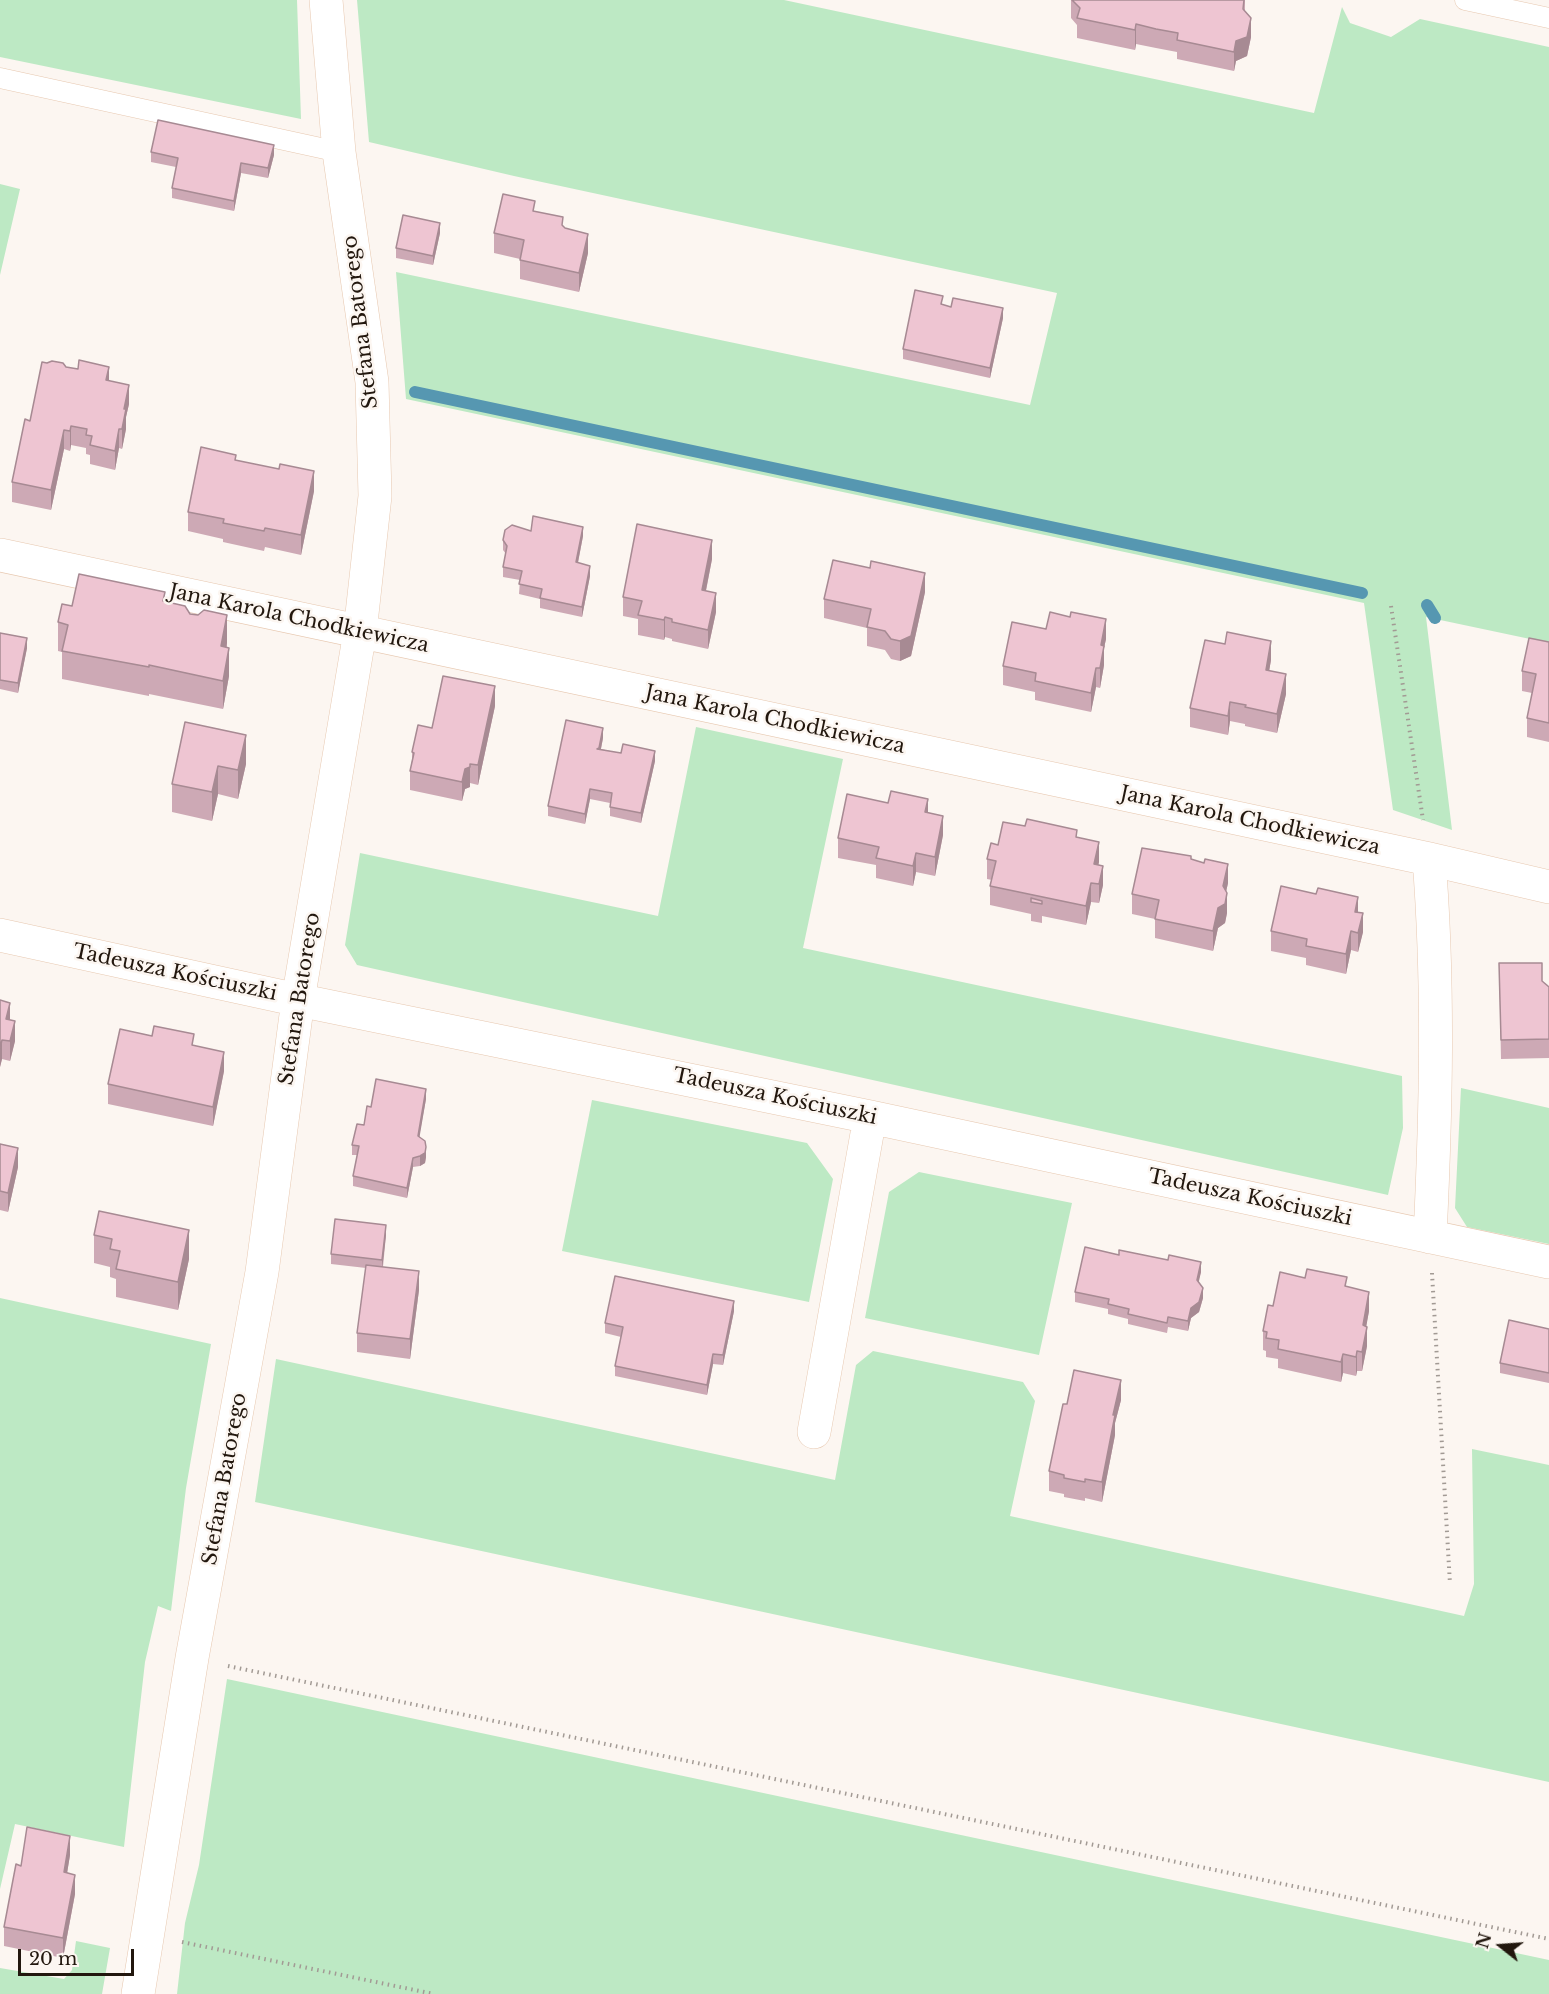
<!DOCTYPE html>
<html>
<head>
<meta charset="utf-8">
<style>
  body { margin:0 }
  #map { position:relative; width:1549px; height:1994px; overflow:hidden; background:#fcf6f1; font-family:"Libre Baskerville",serif }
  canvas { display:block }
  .north { position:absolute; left:1471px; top:1916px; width:60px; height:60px; -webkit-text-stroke:4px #fcf6f1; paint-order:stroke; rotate:287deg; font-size:16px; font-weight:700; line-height:24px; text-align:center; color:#22170e }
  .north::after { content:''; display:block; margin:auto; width:21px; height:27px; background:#22170e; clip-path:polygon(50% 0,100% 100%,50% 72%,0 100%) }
  .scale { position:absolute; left:18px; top:1949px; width:116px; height:27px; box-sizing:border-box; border:3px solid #22170e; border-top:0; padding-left:8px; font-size:18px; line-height:21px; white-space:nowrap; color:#22170e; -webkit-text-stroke:4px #fcf6f1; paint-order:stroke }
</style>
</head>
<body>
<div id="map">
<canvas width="1549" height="1994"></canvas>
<div class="north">N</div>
<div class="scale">20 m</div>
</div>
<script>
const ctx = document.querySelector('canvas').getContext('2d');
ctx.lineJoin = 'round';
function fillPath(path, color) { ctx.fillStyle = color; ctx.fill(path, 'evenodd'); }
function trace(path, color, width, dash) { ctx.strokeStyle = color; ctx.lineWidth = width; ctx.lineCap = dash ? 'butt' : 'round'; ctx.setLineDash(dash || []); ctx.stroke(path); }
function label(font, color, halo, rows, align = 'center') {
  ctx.font = font + ' "Libre Baskerville",serif'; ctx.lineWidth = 5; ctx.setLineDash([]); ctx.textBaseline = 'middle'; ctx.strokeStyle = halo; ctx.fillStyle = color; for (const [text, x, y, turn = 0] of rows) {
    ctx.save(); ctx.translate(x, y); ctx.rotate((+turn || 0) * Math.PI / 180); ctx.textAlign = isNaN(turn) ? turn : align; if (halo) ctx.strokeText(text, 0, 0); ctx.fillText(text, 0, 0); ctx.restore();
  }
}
fillPath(new Path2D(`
  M0 0H297L301 119 0 57Z
  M357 0H784L1314 113 1342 7 1350 23 1391 37 1420 19 1549 47V643L1426 617 1452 830 1393 810 1364 603 406 399 396 272 1030 405 1057 293 514 176 369 142Z
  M0 184 20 189 0 275Z
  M696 727 843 759 803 948 1402 1076 1403 1128 1388 1195 357 965 345 945 360 853 658 916Z
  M1461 1088 1549 1108V1244L1467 1227 1455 1208Z
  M592 1100 807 1143 833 1179 809 1302 562 1251Z
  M919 1172 1072 1203 1039 1355 865 1318 889 1192Z
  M0 1298 211 1344 186 1488 171 1611 158 1606 145 1662 124 1847 15 1824 0 1889Z
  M873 1351 1023 1382 1035 1401 1010 1516 1464 1616 1474 1584 1472 1449 1549 1465V1782L255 1502 276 1359 835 1480 856 1365Z
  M227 1679 1549 1960V1994H177L185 1923 199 1865Z
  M76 1941 110 1948 102 1994H0V1968L64 1979 72 1970Z`), '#bde9c4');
trace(new Path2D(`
  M415 392 1362 593
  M1427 605 1435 618`), '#5697b1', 12);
const service = new Path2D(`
  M1465 0 1549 18
  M0 78 339 152`);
const minor = new Path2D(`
  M0 555 1429 859 1549 887
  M1429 859C1439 985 1436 1111 1430 1237
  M0 935 298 1000 870 1117 1549 1262
  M814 1432 870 1117
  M138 1994 192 1658 262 1272 298 1000 360 632 375 496 372 382 339 152 326 0`);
trace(service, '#e7c8b0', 21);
trace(minor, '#e7c8b0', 34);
trace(new Path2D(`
  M1391 606 1423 820
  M1432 1273 1450 1584
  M228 1666 1549 1939
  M182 1942 434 1994`), '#a29a94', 4, [1.5, 4.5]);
trace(service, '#fff', 20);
trace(minor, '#fff', 33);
fillPath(new Path2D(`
  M1071 0H1245V11L1251 37 1247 56 1236 61 1234 71 1177 59V52L1156 48 1136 44 1135 50 1077 38V25L1071 18Z
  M151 152 274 155 268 178 241 173 234 211 172 198V188L176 167 151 162Z
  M535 211 563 226 588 253 579 292 520 279V259L494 253V233Z
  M440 233 433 265 396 258V248Z
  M943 305 1003 318 990 378 903 359V349Z
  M47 363 66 367 109 381 129 404 126 417V429L122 449 119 448 115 470 90 464V455L86 454V448L71 445 70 451 64 449 51 510 12 502V482Z
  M236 461 314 491 301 555 265 547 264 551 223 542V539L188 531V512Z
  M531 531 583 536 578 563 590 576 582 617 540 608V599L519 594 520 580 503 577V567L506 554 503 550V540Z
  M712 559 706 591 716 612 708 649 672 641V639L665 637 664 640 638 635V619L623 616V597Z
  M870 568 925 592 911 656 900 661 891 659 885 650 867 646V628L824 618V599Z
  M165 601 190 614 227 643V647L229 676 223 709 149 694V696L62 679V652L58 651V622L72 606Z
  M1046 629 1106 639 1104 648V665L1100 688 1096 687 1091 712 1035 700V692L1003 685V666Z
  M0 633 27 648 18 693 0 689Z
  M1549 642V742L1527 737V718L1532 693 1522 691V671Z
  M1271 660 1269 671 1286 694 1277 733 1245 726V724L1230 721 1228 735 1190 727V708Z
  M495 706 478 785 470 783V787L465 789 462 801 410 790V771L412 760V752L432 728Z
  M185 722 246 764 238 799 218 794 212 821 172 812V784Z
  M603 738 601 749 655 761 641 823 610 816V803L590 799 585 824 548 816V806Z
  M928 813 943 835 935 876 916 872 913 886 876 878V865L838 858V838Z
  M1077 838 1099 862 1098 865 1103 885 1099 903 1091 902 1086 925 1042 916V923L1031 921V914L990 905V886L992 880 987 879V859L998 845Z
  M1191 860 1228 883 1226 892 1227 913 1225 923 1218 928 1213 951 1155 938V919L1132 914V894Z
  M1358 912 1363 932 1358 952 1351 950 1346 974 1306 965V958L1271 951V931Z
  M1499 963 1542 981 1549 987V1058L1501 1059Z
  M0 1000 10 1020 15 1041 10 1061 2 1059 0 1067Z
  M152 1036 194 1046 224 1071 213 1126 108 1104V1084Z
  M426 1099 419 1137 426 1157 425 1163 420 1166 413 1167 407 1198 353 1186V1176L357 1155H352V1145L364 1125 371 1107Z
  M0 1144 18 1167 8 1212 0 1210Z
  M99 1211 189 1259 178 1310 116 1297V1279L110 1277V1267L94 1263V1235Z
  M386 1235 383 1267 419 1290 410 1359 357 1352V1333L366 1268 331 1264V1254Z
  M1201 1272 1198 1282 1203 1298 1199 1312 1191 1318 1188 1331 1168 1327 1167 1333 1128 1324V1319L1108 1314V1309L1075 1302V1292Z
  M1347 1287 1369 1311 1366 1326 1367 1346 1362 1371H1357L1356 1376 1343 1373 1341 1382 1278 1368V1359L1266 1357V1351L1263 1350V1331L1273 1306Z
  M734 1311 723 1365 713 1364 707 1395 615 1376V1366L621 1337 605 1333V1323Z
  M1549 1329V1383L1500 1373V1363Z
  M1121 1400 1115 1423V1435L1102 1502 1085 1498V1501L1064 1497V1494L1049 1491V1471L1067 1404Z
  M70 1855 67 1873 75 1894 63 1958 4 1946V1927L21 1866Z`), '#cda9b5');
fillPath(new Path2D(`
  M1251 18V37L1247 56 1236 61 1234 71V52L1236 41Z
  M1136 24V44L1135 50V30Z
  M274 145V155L268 178V168Z
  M241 163V173L234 211V201Z
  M440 223V233L433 265V256Z
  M588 234V253L579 292V273Z
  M1003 308V318L990 378V368Z
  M109 367V386L106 380Z
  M129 385V404L126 417V429L122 449V429L124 409Z
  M71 426V445L70 451V431Z
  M119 429V448L115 470V451Z
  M64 430V449L51 510V490Z
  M314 471V491L301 555V535Z
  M583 527V536L576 572V562Z
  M712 540V559L702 610V590Z
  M590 566V576L582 617V607Z
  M925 573V592L911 656 900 661V641Z
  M716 593V612L708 649V630Z
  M227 615V643L221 674V646Z
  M665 617V637L664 640V620Z
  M1106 619V639L1104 648V665L1100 688V668L1101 645Z
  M27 638V648L18 693V683Z
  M1271 641V660L1266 689V670Z
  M229 648V676L223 709V681Z
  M1096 668V687L1091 712V693Z
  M1286 674V694L1277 733V714Z
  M495 686V706L478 785V765Z
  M1230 702V721L1228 735V716Z
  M603 728V738L599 758 597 749Z
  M246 735V764L238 799V770Z
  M655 751V761L641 823V813Z
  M470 764V787L465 789 462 801V782L465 769Z
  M218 766V794L212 821V792Z
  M590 789V799L585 824V814Z
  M928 799V818L925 812Z
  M943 816V835L935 876V857Z
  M1099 842V862L1094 884V864Z
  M916 853V872L913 886V866Z
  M1228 864V883L1223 905 1227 893V913L1225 923 1218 928 1213 951V931Z
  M1103 866V885L1099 903V884Z
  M1091 883V902L1086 925V906Z
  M1358 897V916L1355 912Z
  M1363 913V932L1358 952V933Z
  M1351 931V950L1346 974V954Z
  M10 1003V1022L6 1019Z
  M15 1021V1041L10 1061V1041Z
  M2 1040V1059L0 1067V1048Z
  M224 1052V1071L213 1126V1107Z
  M426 1089V1099L418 1146V1136Z
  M426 1147V1157L425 1163 420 1166V1156Z
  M18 1148V1167L8 1212V1193Z
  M413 1158V1167L407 1198V1188Z
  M386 1225V1235L382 1270V1260Z
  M189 1230V1259L178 1310V1282Z
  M1201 1262V1272L1197 1290V1280Z
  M419 1271V1290L410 1359V1339Z
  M1203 1288V1298L1199 1312 1191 1318 1188 1331V1321L1191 1308Z
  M1369 1292V1311L1363 1345V1325Z
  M734 1301V1311L723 1365V1355Z
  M1367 1327V1346L1362 1371V1352Z
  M1357 1351V1371L1356 1376V1357Z
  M713 1354V1364L707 1395V1385Z
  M1343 1354V1373L1341 1382V1362Z
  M1121 1380V1400L1115 1423V1435L1102 1502V1482L1113 1415Z
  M70 1836V1855L64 1892V1872Z
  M75 1875V1894L63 1958V1938Z`), '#a78a93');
const building = new Path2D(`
  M1072 0H1244L1243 9 1251 18 1247 37 1236 41 1234 52 1177 40 1178 33 1156 29 1136 24 1135 30 1077 18 1080 8Z
  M158 120 274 145 268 168 241 163 234 201 172 188 178 158 151 152Z
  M503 194 535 201 533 211 563 217 562 225 565 228 588 234 579 273 520 260 524 240 494 233Z
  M403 215 440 223 433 256 396 248Z
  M915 290 943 296 941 304 951 307 953 298 1003 308 990 368 903 349Z
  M79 360 109 367 106 380 129 385 124 409H126L122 429H119L115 451 90 445 92 436 86 435 87 429 71 426 70 431 64 430 51 490 12 482 25 419 30 421 42 362 47 363 52 361 63 363 66 367 78 369Z
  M201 447 236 455 235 460 279 469 280 464 314 471 301 535 265 528 264 531 223 523 224 519 188 512Z
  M533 516 583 527 576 562 590 566 582 607 540 598 542 589 519 584 522 571 503 567 507 546 503 540 505 530 512 525 531 531Z
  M637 524 712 540 702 590 716 593 708 630 672 622V619L665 617 664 620 638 615 642 601 623 597Z
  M833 560 870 568 871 561 925 573 911 636 900 641 891 639 885 631 867 627 871 609 824 599Z
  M79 574 165 592 163 601 185 606 190 614 198 615 204 610 227 615 221 646 229 648 223 681 149 665V667L62 651 68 625 58 622 62 604 72 606Z
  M1050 612 1070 617 1071 612 1106 619 1101 645 1104 646 1100 668H1096L1091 693 1035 681 1036 673 1003 666 1012 622 1046 629Z
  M1227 632 1271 641 1266 670 1286 674 1277 714 1245 707 1246 705 1230 702 1228 716 1190 708 1205 640 1225 644Z
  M0 633 27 638 18 683 0 680Z
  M1529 638 1549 642V723L1527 718 1536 674 1522 671Z
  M443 676 495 686 478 765 470 764V767L465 769 462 782 410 771 414 753 412 752 418 725 432 728Z
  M566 720 603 728 599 748 597 749 621 753 623 744 655 751 641 813 610 807 612 793 590 789 585 814 548 806Z
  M185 722 246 735 238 770 218 766 212 792 172 784Z
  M891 791 928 799 925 812 943 816 935 857 916 853 913 866 876 858 879 847 838 838 847 794 888 803Z
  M1027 819 1077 830 1076 837 1099 842 1094 864 1103 866 1099 884 1091 883 1086 906 990 886 996 861 987 859 991 843 998 845 1003 822 1025 826Z
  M1142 848 1191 856V859L1204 863 1205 859 1228 864 1223 886 1227 893 1225 904 1218 908 1213 931 1155 919 1159 900 1132 894Z
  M1281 886 1316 894 1318 888 1358 897 1355 912 1363 913 1358 933 1351 931 1346 954 1306 946 1307 939 1271 931Z
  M1031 898 1042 901V904L1031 902Z
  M1499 963H1542V981L1549 987V1039L1501 1040Z
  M0 1000 10 1003 6 1019 15 1021 10 1041 2 1040 0 1048Z
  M154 1026 194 1034 192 1045 224 1052 213 1107 108 1084 120 1029 152 1036Z
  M376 1079 426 1089 418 1136 425 1141 426 1147 425 1153 420 1156 413 1158 407 1188 353 1176 359 1146 352 1145 357 1124 364 1125 367 1106 371 1107Z
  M0 1144 18 1148 8 1193 0 1191Z
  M99 1211 189 1230 178 1282 116 1269 120 1251 110 1249 112 1239 94 1235Z
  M335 1219 386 1225 382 1260 331 1254Z
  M1085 1247 1119 1255V1250L1168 1260 1169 1255 1201 1262 1197 1280 1203 1288 1199 1302 1191 1308 1188 1321 1168 1317 1167 1323 1128 1314 1129 1309 1108 1304 1109 1299 1075 1292Z
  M366 1265 419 1271 410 1339 357 1333Z
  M1307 1269 1347 1277 1345 1286 1369 1292 1363 1325 1367 1327 1362 1352 1357 1351 1356 1357 1343 1354 1341 1362 1278 1349 1279 1340 1266 1338 1267 1332 1263 1331 1268 1305 1273 1306 1280 1272 1305 1278Z
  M615 1276 734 1301 723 1355 713 1354 707 1385 615 1366 623 1327 605 1323Z
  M1509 1320 1549 1329V1373L1500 1363Z
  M1074 1370 1121 1380 1113 1415H1115L1102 1482 1085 1479V1482L1064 1478V1475L1049 1471 1063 1404H1067Z
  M27 1827 70 1836 64 1872 75 1875 63 1938 4 1927 16 1864 21 1866Z`);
fillPath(building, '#eec5d2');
trace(building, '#a78a93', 1.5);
label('20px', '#22170e', '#fcf6f1', [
  ["Stefana Batorego",361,322,-97],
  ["Jana Karola Chodkiewicza",299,619,12],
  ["Jana Karola Chodkiewicza",775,720,12],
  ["Jana Karola Chodkiewicza",1250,821,12],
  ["Tadeusza Kościuszki",175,973,12],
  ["Stefana Batorego",300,999,-81],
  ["Tadeusza Kościuszki",775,1097,12],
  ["Tadeusza Kościuszki",1250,1198,12],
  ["Stefana Batorego",225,1479,-80]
]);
</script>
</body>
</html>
